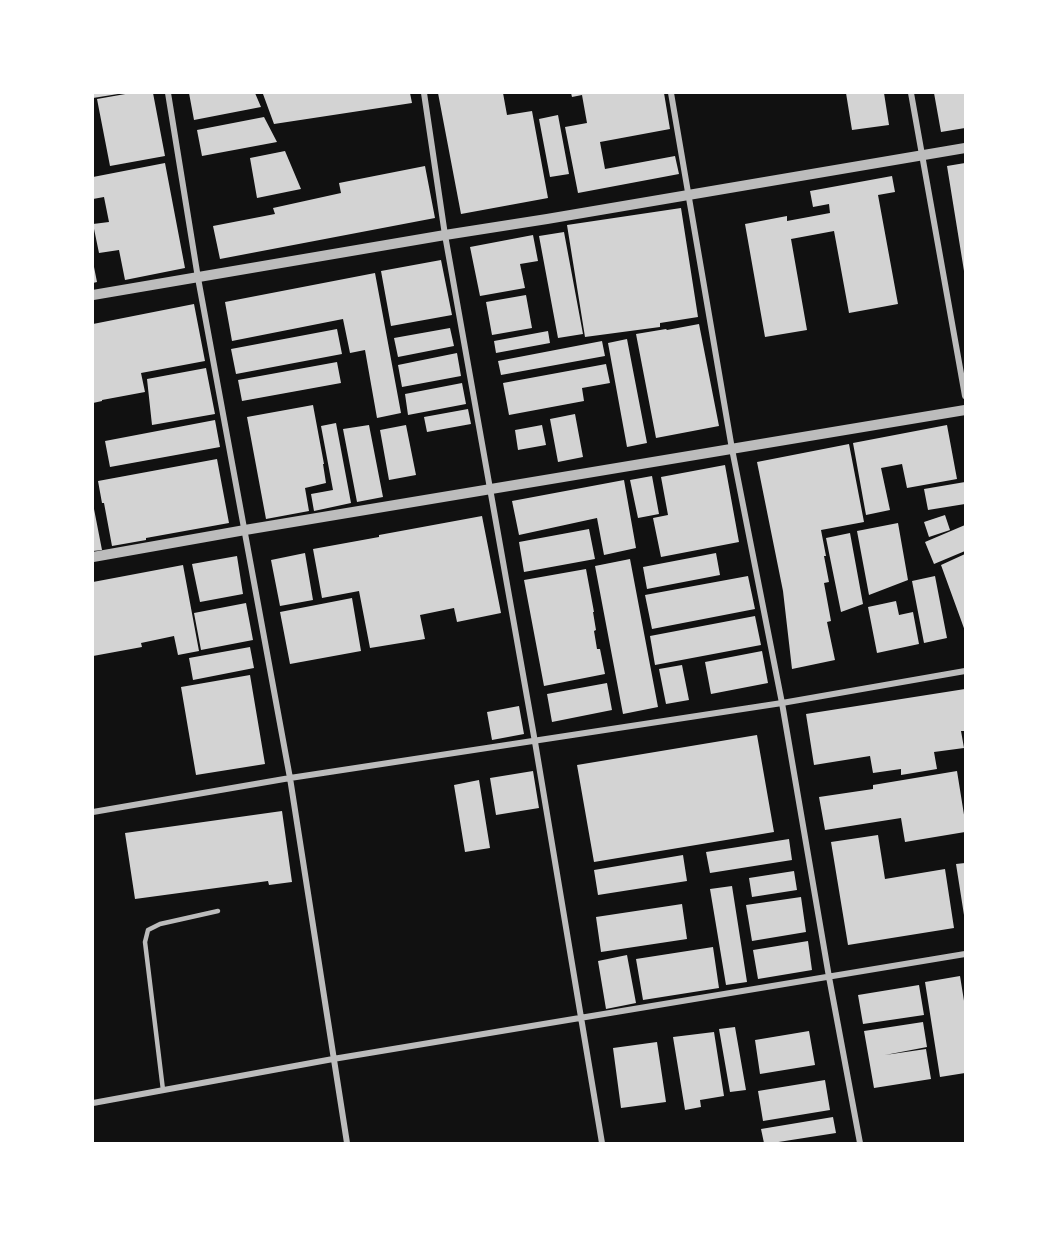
<!DOCTYPE html>
<html>
<head>
<meta charset="utf-8">
<style>
  body { margin:0 }
  #map { position:relative; width:1058px; height:1236px; overflow:hidden; background:#111; font-family:"Open Sans",sans-serif }
  canvas { display:block }
  .frame { position:absolute; inset:0; border:94px solid #fff; pointer-events:none }
</style>
</head>
<body>
<div id="map">
<canvas width="1058" height="1236"></canvas>
<div class="frame"></div>
</div>
<script>
const ctx = document.querySelector('canvas').getContext('2d');
ctx.lineJoin = 'round';
function fillPath(path, color) { ctx.fillStyle = color; ctx.fill(path, 'evenodd'); }
function trace(path, color, width, dash) { ctx.strokeStyle = color; ctx.lineWidth = width; ctx.lineCap = dash ? 'butt' : 'round'; ctx.setLineDash(dash || []); ctx.stroke(path); }
fillPath(new Path2D(`
  M93 93H118V94L93 98Z
  M131 93H153L165 156 110 166 97 99Z
  M189 93H255L261 107 194 120Z
  M270 93H410L412 103 274 124 263 94Z
  M438 93H503L507 115 532 111 548 198 461 214Z
  M571 93H664L670 129 600 142 605 169 675 156 679 174 578 193 565 127 587 123 582 95 572 97Z
  M846 93H884L889 125 852 130Z
  M934 93H965V128L941 132Z
  M558 115 569 174 550 177 539 119Z
  M264 117 277 142 202 156 197 130Z
  M285 151 301 189 257 198 250 158Z
  M165 163 185 268 125 280 119 250 99 253 93 224 109 222 104 197 93 199V177Z
  M965 163V271H964L947 166Z
  M425 166 435 218 220 259 213 226 275 214 273 208 341 193 339 183Z
  M892 176 895 192 878 195 898 304 849 313 834 231 791 239 807 330 765 337 745 224 787 216V221L830 213 829 204 813 207 810 191Z
  M681 208 698 317 660 323V327L585 337 567 225Z
  M564 232 583 334 558 338 539 236Z
  M533 235 538 261 520 264 525 288 480 296 470 247Z
  M441 260 452 315 391 326 381 271Z
  M93 267H94L97 282 93 283Z
  M375 273 401 413 377 418 365 350 350 353 343 319 232 341 225 302Z
  M526 295 532 328 492 335 486 302Z
  M194 304 205 361 141 373 145 392 102 400V401L93 403V324Z
  M699 324 719 426 656 438 636 334 666 329 667 330Z
  M450 328 454 346 398 357 394 338Z
  M337 329 342 354 236 374 231 349Z
  M548 331 550 343 496 353 494 341Z
  M627 339 647 443 627 447 608 343Z
  M602 341 605 356 501 375 498 361Z
  M457 353 461 376 402 387 398 365Z
  M337 362 341 383 242 401 238 380Z
  M606 364 610 383 582 388 584 401 509 415 503 383Z
  M206 368 215 414 152 425 147 379Z
  M462 383 466 404 408 415 405 394Z
  M313 405 324 464H323L326 483 305 488 309 511 266 519 247 417Z
  M468 409 471 424 427 432 424 417Z
  M575 414 583 457 558 462 550 419Z
  M215 420 220 447 110 467 105 441Z
  M336 423 351 503 314 511 311 494 333 490 321 426Z
  M369 425 383 497 357 502 343 429Z
  M406 425 416 475 389 480 380 430Z
  M542 425 546 445 518 450 515 430Z
  M947 425 957 479 907 488 902 464 881 468 890 510 866 515 853 443Z
  M849 444 864 522 821 530 826 556H824L829 582 824 583 831 621 827 622 835 660 792 669 783 591 757 462Z
  M217 459 229 523 146 538V540L112 546 104 503H102L98 481Z
  M725 465 739 542 661 557 653 518 668 515 661 477Z
  M652 476 659 514 638 518 630 480Z
  M624 480 636 548 604 555 597 518 519 535 512 501Z
  M965 482V504L928 510 924 489Z
  M93 509H94L102 550 93 551Z
  M945 515 950 530 929 537 924 522Z
  M482 516 501 613 457 622 454 608 420 615 425 639 370 648 359 591 322 598 313 549 379 537V535Z
  M898 523 908 580 869 595 857 531Z
  M965 525V551L934 564 925 542Z
  M589 529 595 559 524 572 519 542Z
  M850 533 863 604 841 612 826 538Z
  M305 553 313 600 280 606 271 560Z
  M716 553 720 575 647 589 643 567Z
  M965 554V631L941 565Z
  M237 556 243 594 200 602 192 564Z
  M630 559 658 707 623 714 595 566Z
  M183 565 199 651 178 655 174 636 141 643 142 647 93 656V582Z
  M586 569 594 612H593L596 630 594 631 597 649H600L605 674 544 686 524 580Z
  M748 576 755 609 652 629 645 595Z
  M935 576 947 638 924 643 912 581Z
  M352 598 361 651 290 664 280 612Z
  M896 601 899 615 913 612 919 644 877 653 868 607Z
  M246 603 253 640 201 650 194 613Z
  M755 616 761 645 655 665 650 636Z
  M250 647 254 668 193 680 189 658Z
  M762 651 768 683 711 694 705 662Z
  M682 665 689 700 666 704 659 669Z
  M250 675 265 764 196 775 181 687Z
  M607 683 612 710 552 722 547 694Z
  M965 689V731H961L964 748 934 752 937 769 901 775V769L873 773 870 756 814 765 806 714Z
  M519 706 524 734 492 740 487 712Z
  M757 735 774 832 594 862 577 765Z
  M533 771 539 808 496 815 490 778Z
  M957 771 965 821V832L905 842 901 818 825 830 819 797 873 789V785Z
  M479 780 490 848 465 852 454 785Z
  M282 811 292 882 269 885 268 881 135 899 125 833Z
  M878 835 885 879 945 869 954 928 848 945 831 842Z
  M789 839 792 860 710 873 706 852Z
  M683 855 687 881 598 895 594 870Z
  M965 863V915H964L956 864Z
  M794 871 797 890 752 897 749 878Z
  M732 886 747 982 726 985 710 889Z
  M801 897 806 932 752 941 746 905Z
  M682 904 687 939 601 952 596 917Z
  M808 941 812 970 758 979 753 950Z
  M713 947 719 988 643 1000 636 959Z
  M627 955 636 1003 606 1009 598 961Z
  M960 976 965 1007V1073L940 1077 925 982Z
  M919 985 924 1015 863 1024 858 995Z
  M923 1022 927 1047 885 1055 926 1049 931 1079 874 1088 864 1031Z
  M735 1027 746 1090 730 1092 719 1029Z
  M809 1031 815 1065 760 1074 755 1040Z
  M714 1032 724 1096 700 1100 701 1107 685 1110 673 1037Z
  M657 1042 666 1102 621 1108 613 1048Z
  M825 1080 830 1110 763 1121 758 1091Z
  M833 1117 836 1133 772 1143H764L761 1129Z`), '#d3d3d3');
trace(new Path2D(`
  M163 1090 145 942 148 930 160 924 218 911`), '#bcbcbc', 4.5);
trace(new Path2D(`
  M168 93 198 278 290 778 347 1143
  M424 93 445 235 535 742 602 1143
  M671 93 732 449 782 703 829 977 860 1143
  M911 93 965 396
  M93 812 290 778 782 703 965 671
  M93 1103 333 1059 965 954`), '#bcbcbc', 6);
trace(new Path2D(`
  M93 295 445 235 547 219 965 148
  M93 557 245 530 965 410`), '#bcbcbc', 10);
</script>
</body>
</html>
